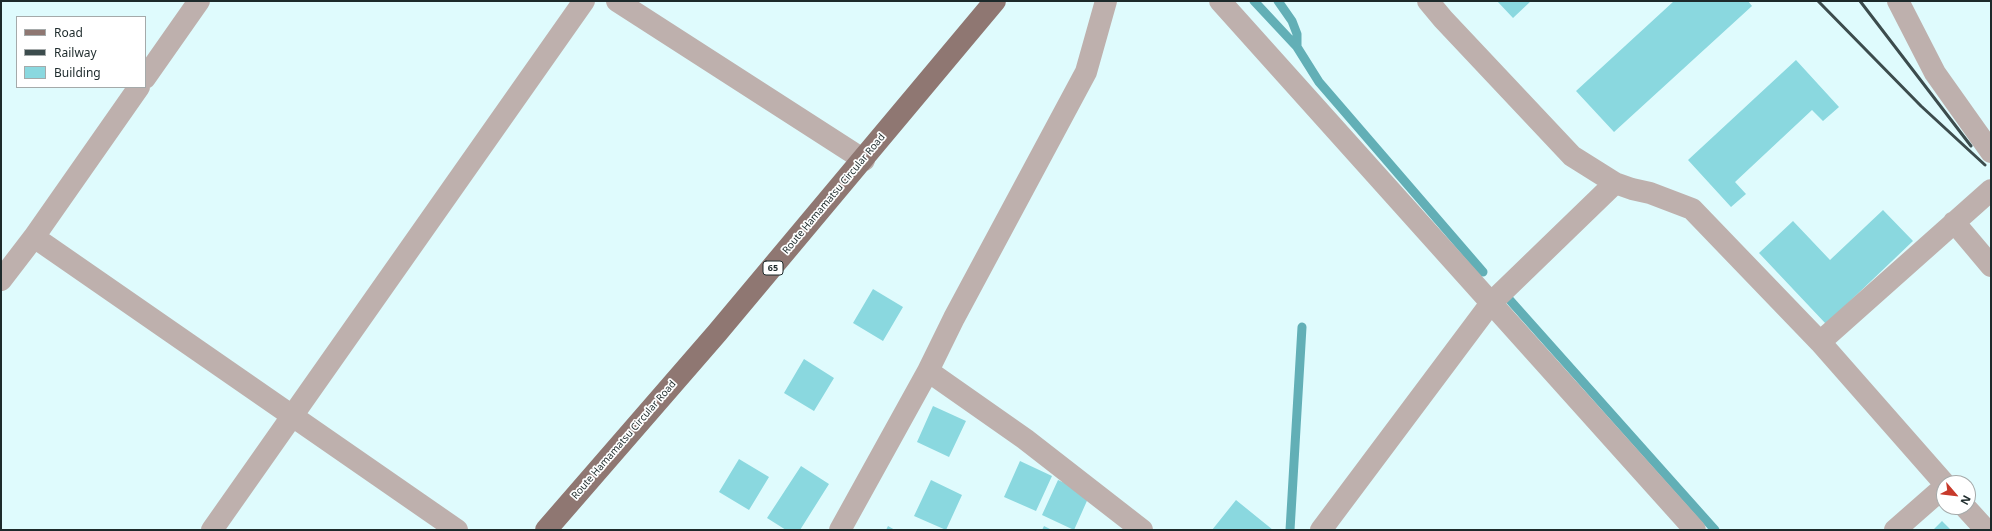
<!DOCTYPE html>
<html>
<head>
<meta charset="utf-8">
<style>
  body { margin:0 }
  #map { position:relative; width:1992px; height:531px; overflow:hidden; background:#dffbfd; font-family:"Noto Sans",sans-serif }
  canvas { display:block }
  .frame { position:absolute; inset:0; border:2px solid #1d2a2b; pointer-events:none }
  .legend { position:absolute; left:16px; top:16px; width:130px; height:72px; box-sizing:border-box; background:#fff; border:1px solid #a5aaaa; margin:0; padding:5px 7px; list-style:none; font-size:12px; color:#1d2a2b }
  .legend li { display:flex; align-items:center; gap:8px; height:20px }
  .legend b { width:20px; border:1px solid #a5aaaa }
  .north { position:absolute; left:1936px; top:475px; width:40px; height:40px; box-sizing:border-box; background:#fff; border:1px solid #a5aaaa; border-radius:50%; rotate:118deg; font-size:11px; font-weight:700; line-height:16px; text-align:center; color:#1d2a2b }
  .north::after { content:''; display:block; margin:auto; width:14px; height:18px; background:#c73a2b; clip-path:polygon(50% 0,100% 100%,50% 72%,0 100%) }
</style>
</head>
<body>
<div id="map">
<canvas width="1992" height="531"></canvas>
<div class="frame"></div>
<ul class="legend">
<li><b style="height:5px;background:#8f7772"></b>Road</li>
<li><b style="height:5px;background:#3c4c4d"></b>Railway</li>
<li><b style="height:11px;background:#8ad8df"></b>Building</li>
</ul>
<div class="north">N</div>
</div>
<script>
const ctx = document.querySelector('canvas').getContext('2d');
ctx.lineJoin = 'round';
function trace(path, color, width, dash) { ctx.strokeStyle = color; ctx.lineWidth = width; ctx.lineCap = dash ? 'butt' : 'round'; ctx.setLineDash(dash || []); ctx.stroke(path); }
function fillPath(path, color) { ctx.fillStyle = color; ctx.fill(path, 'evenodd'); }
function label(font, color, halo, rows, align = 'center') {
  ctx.font = font + ' "Noto Sans",sans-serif'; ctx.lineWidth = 3.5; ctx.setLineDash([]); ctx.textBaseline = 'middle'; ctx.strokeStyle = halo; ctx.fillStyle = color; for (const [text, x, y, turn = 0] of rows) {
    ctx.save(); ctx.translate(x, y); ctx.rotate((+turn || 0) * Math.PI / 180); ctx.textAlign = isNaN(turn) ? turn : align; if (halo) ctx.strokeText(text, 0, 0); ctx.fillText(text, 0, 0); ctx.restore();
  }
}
trace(new Path2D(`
  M1254 1 1297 47
  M1278 1 1292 21 1297 34V47L1319 82 1483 272
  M1508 298 1715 530
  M1290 530 1302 327`), '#62afb6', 9);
fillPath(new Path2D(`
  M1497 1H1531L1513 18Z
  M1674 1H1748L1752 6 1614 132 1576 91Z
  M1796 60 1839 107 1823 121 1812 110 1735 182 1746 194 1731 207 1688 160Z
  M1883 210 1913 241 1826 324 1759 253 1793 221 1830 260Z
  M873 289 903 307 883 341 853 323Z
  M804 359 834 378 814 411 784 393Z
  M933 406 966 421 949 457 917 442Z
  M739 459 769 477 749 510 719 492Z
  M1020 461 1052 476 1036 511 1004 497Z
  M801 466 829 484 800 530H786L767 518Z
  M931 480 962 495 946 530 914 516Z
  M1058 480 1090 494 1074 530 1042 515Z
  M1236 500 1273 530H1212Z
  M1942 521 1951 530H1933Z
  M888 526 895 530H886Z
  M1044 526 1052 530H1042Z`), '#8ad8df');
trace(new Path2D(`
  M617 1 864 160
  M1220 1 1695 530
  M1428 1 1443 19 1572 156 1615 183 1632 189 1650 193 1692 209 1820 342 1944 483
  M1898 1 1935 73 1991 152
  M145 78 199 1
  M1954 222 1991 266
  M34 237 139 87
  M1 280 34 237 457 530
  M1820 342 1991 190
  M928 371 1025 439 1142 530
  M1965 507 1986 530
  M212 530 584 1
  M840 530 928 371 954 318 1086 72 1106 1
  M1321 530 1491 303 1615 183
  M1895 530 1944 487`), '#beb0ad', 22);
trace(new Path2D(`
  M546 530 717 333 995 1`), '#8f7772', 22);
trace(new Path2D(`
  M1818 1 1921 106 1985 165
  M1860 1 1971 146`), '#3c4c4d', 3);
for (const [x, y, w] of [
  [773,268,20]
]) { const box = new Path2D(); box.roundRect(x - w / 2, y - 7, w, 14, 3); ctx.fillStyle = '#fff'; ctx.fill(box); trace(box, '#1d2a2b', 1); }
label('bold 9px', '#1d2a2b', null, [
  ["65",773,268]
]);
label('10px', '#1d2a2b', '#fff', [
  ["Route Hamamatsu Circular Road",834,194,-50],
  ["Route Hamamatsu Circular Road",624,440,-49]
]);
</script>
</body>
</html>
